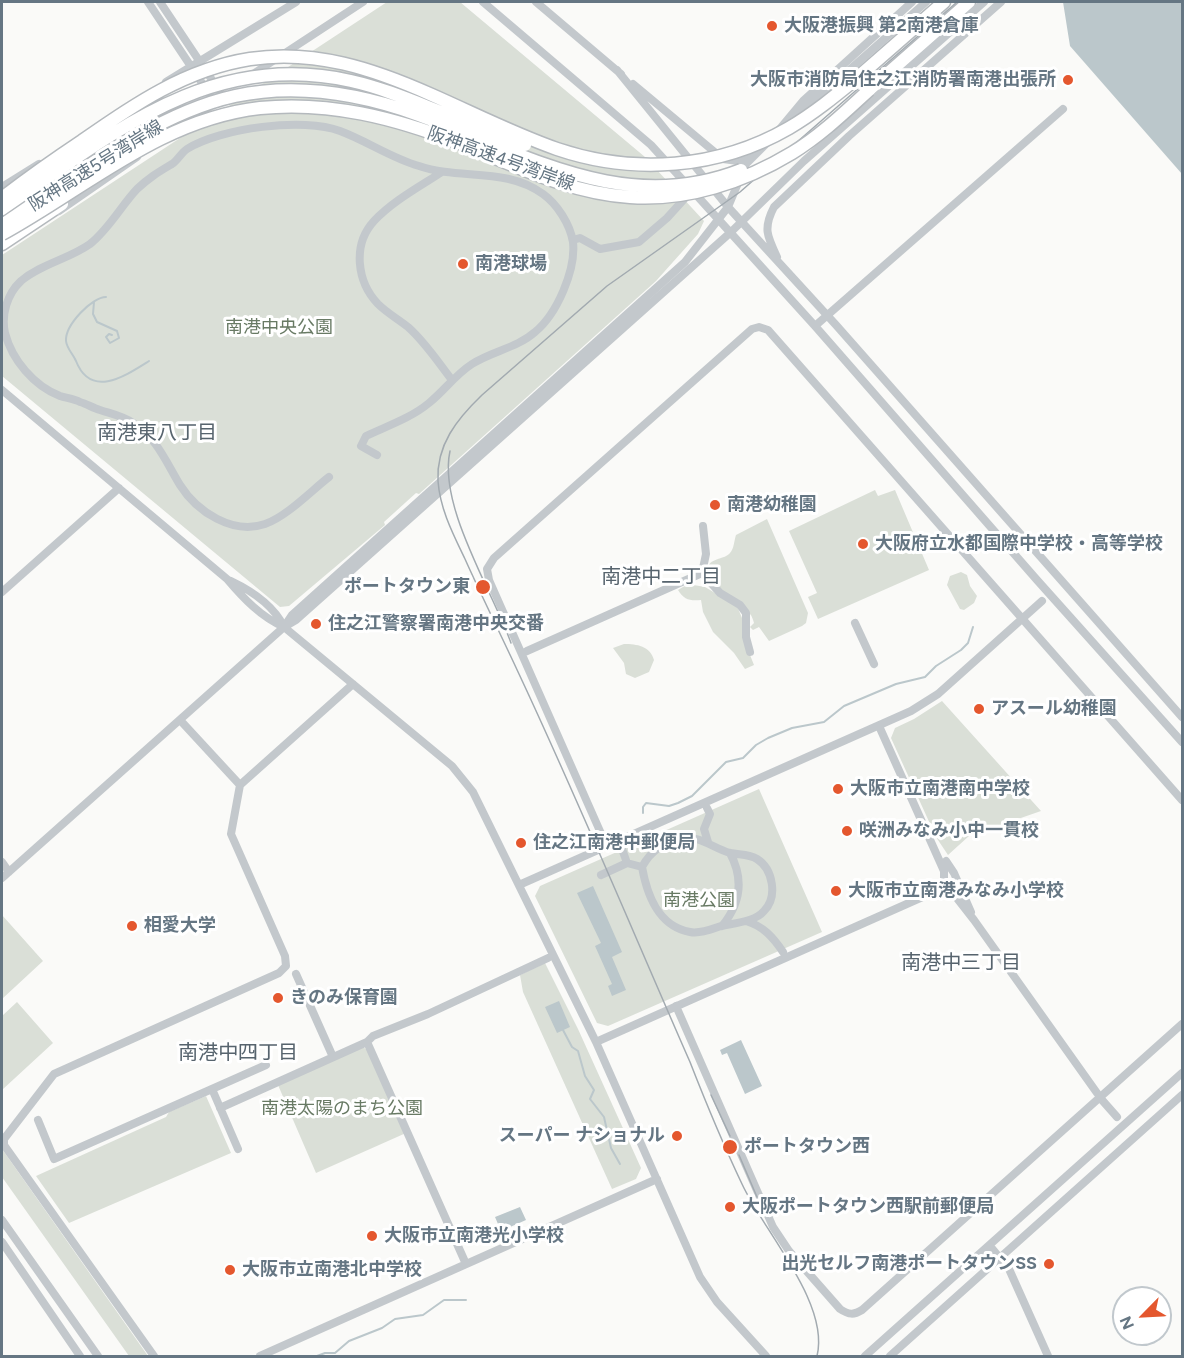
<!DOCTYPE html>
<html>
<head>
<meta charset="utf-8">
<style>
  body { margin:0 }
  #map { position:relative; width:1184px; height:1358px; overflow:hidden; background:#fafaf8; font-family:Figtree,sans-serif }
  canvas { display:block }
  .frame { position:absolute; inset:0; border:3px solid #657683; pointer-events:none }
  .north { position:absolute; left:1112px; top:1286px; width:60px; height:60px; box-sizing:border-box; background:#fff; border:2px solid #c1c8cd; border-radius:50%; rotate:246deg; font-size:16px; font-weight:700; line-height:24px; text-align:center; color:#657683 }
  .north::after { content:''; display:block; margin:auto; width:21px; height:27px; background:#e4572e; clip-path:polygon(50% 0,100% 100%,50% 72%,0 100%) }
</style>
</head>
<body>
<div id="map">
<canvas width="1184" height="1358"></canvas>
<div class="frame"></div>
<div class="north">N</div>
</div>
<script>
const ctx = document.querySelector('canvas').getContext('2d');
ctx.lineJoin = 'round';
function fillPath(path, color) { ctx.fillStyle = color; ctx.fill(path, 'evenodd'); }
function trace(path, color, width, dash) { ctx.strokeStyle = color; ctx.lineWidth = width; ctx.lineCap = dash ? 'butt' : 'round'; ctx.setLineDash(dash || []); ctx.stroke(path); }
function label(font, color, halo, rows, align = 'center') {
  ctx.font = font + ' Figtree,"Noto Sans JP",sans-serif'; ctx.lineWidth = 6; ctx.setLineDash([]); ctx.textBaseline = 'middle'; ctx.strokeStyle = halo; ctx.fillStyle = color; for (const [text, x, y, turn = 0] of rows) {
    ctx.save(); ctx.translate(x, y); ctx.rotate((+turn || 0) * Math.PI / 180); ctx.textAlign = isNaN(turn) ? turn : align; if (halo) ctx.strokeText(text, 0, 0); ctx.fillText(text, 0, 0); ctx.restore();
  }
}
fillPath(new Path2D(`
  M387 2H460L645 157 704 221 698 234 656 281 419 494 416 493 384 522 385 525 289 606 280 607 2 376V255Z
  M875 490 878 496 895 490 929 570 818 619 808 597 817 593 789 531Z
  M767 519 808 613 806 623 802 626 769 641 759 627 753 630 750 627 754 623C753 620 752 616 750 614 741 600 708 588 708 569 708 558 724 560 730 553 734 549 734 541 736 535Z
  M961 572 967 575 970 586 977 596 974 603 964 610 960 609 947 585 950 576Z
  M688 584 705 587 737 606 742 618V635L754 665 745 669 734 653 713 632 703 612 701 600C690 601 684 600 678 590Z
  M624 644C637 644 650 646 654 660L649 672 635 678 626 674 624 663 613 648Z
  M942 701 1041 811 969 836 948 855 936 837 891 738 895 728 914 719Z
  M759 789 822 932 608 1026 597 1023 535 896 540 886Z
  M2 915 43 961 2 999Z
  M545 963 578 1029 641 1168 636 1179 612 1189 523 992 520 975Z
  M17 1002 53 1043 2 1090V1016Z
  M362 1047 371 1051 406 1133 316 1173 278 1085Z
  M206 1096 231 1153 69 1223 36 1176 166 1117 169 1112Z
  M2 1149 148 1356H129L2 1177Z`), '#dadfd7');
fillPath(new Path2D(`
  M1063 2H1182V174L1070 46Z
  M593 886 622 952 612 957 626 990 612 996 608 986 612 984 595 946 601 943 577 893Z
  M559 1001 570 1027 557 1033 545 1007Z
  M741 1040 762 1086 745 1094 727 1053 722 1055 720 1050Z
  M520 1207 526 1220 501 1231 495 1217Z`), '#bbc7cb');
trace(new Path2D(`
  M106 297C92 297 65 325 66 341 67 349 73 354 76 361 91 399 125 376 149 361
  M94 302 93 314 97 322 117 331 119 338 110 343 106 337 109 334 112 335
  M643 813V807L646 803 669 806 678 803 692 796 726 762 743 758 756 745 768 738 792 728 824 722 844 706 896 684 925 677 936 666 961 650 968 643 973 627
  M563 1030 572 1047 578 1051 585 1076 594 1090 590 1099 604 1117 611 1148 620 1164
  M317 1356 325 1353H335L349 1341 382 1328 395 1319 423 1315 444 1300H466`), '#bbc7cb', 2);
const highway = new Path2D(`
  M857 78 944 2
  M869 90 969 2
  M2 244 62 204`);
trace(highway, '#b4b9bd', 15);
trace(new Path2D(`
  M148 2 214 101
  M160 2 222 95
  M483 2 651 145 815 326 1037 580 1182 742
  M536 2 621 74
  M617 70 728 207 836 325 1182 717
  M250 76 363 2
  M166 82 296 2
  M633 84 723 159 738 161 751 157
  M793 120 926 2
  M182 125 205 107
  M778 131 803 101 912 2
  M442 172C419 187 393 201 374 221 352 245 357 282 378 304 387 313 398 319 408 327 425 342 438 362 452 380
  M2 187 39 164
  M59 211 137 157
  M573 240 580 238 600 249 639 242 667 218 686 197
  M777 257C767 236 763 228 774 207L849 136 1001 2
  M815 326 1063 109
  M2 390 227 579C243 598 261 617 284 627L452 766 473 792 596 1042 700 1277 717 1302 766 1356
  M329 477C311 491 286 517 265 524 233 535 197 512 180 485 166 462 157 438 133 423 123 416 112 414 100 410 93 408 87 404 80 402 74 399 66 398 60 396 34 386 12 360 5 333 1 315 7 294 21 281 41 264 69 259 90 244 109 229 121 206 137 189 150 177 157 173 172 164 178 160 181 153 187 149 220 128 304 117 340 131 367 141 391 158 419 166 460 180 506 167 543 194 557 204 570 224 573 242 576 270 557 314 535 332 517 348 492 351 472 364 455 375 444 391 429 403 411 418 387 426 366 436L361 446 377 455
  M702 573 720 593 740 605 746 613V637L750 652
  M702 573 706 554 703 526
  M231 581C252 591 274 606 284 627
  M2 592 119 488
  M855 623 874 664
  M286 624 292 615 685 262 728 207 746 164 767 143
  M527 651 702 573
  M180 720 240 785
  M707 808 710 814 704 829 708 842
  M683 837C702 837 713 848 730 853 739 855 749 854 757 859 773 869 778 897 764 911 755 922 734 923 721 926 712 929 700 934 690 932 658 926 647 895 642 867 651 850 665 842 683 837Z
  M621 846 627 863
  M607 847 489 580 487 569 494 558 752 329 759 327 768 330 1182 800
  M946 861 954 873 971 912
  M2 862 9 872
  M601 875 627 863 642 867
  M2 878 284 627 296 620 731 232 804 161 984 2
  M519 885 911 711 938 694 1042 601
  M949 888 974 920 1097 1093
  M746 921C763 926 773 937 783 952
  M722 926C741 903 744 879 730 853
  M296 974 333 1057
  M676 1006 773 1227 789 1251 840 1309C849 1315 854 1315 862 1310L1182 1024
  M367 1042 466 1264
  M596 1042 936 891 944 883V871L879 726
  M212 1089 238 1149
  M1102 1100 1117 1117
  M220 1108 367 1042 373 1036 428 1014 548 958
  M38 1120 54 1159 266 1065
  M2 1220 98 1356
  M2 1242 80 1356
  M990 1246 1009 1269 1048 1356
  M154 1356 4 1145V1139L54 1074 279 973 286 966 285 956 231 834 240 785 353 684
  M260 1356 657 1179
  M865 1356 1182 1073
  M890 1356 1182 1095`), '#c3c8cc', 8);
trace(highway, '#fff', 12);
trace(new Path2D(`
  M450 451C438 506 492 590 511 643
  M711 1095 730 1136
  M739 1155 757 1197
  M817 1356C830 1303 764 1232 742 1184 723 1144 706 1103 690 1062 633 932 579 802 519 674 501 635 482 597 465 559 453 534 440 509 438 481 436 445 457 419 482 395L607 286 740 192 957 2`), '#a2aab0', 1.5);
const highwayBridge = new Path2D(`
  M2 198C28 178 55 159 82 141 133 105 186 69 250 59 314 49 374 69 432 95 473 113 514 134 557 149 634 175 718 169 789 128 813 114 835 96 857 78
  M2 209C111 135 210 49 351 81 378 87 403 97 428 107 461 120 493 132 525 145
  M2 225C71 179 153 114 235 96 296 83 361 94 419 115 526 154 624 216 741 170
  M2 234C86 188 161 119 260 108 329 101 395 118 459 143 514 165 569 193 630 197 687 201 744 182 792 153 820 136 845 112 869 90`);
trace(highwayBridge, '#b4b9bd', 15, []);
trace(highwayBridge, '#fff', 12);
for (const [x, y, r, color] of [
  [772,26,6,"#e4572e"],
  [1068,80,6,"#e4572e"],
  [463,264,6,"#e4572e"],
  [715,505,6,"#e4572e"],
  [863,544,6,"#e4572e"],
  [483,587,8,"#e4572e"],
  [316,624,6,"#e4572e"],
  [979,709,6,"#e4572e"],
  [838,789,6,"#e4572e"],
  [847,831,6,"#e4572e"],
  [521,843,6,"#e4572e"],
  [836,891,6,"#e4572e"],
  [132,926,6,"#e4572e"],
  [278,998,6,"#e4572e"],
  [677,1136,6,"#e4572e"],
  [730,1147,8,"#e4572e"],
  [730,1207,6,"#e4572e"],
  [372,1236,6,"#e4572e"],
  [1049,1264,6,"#e4572e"],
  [230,1270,6,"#e4572e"]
]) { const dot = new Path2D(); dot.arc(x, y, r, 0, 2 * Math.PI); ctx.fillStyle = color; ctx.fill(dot); trace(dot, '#fff', 2); }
label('bold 18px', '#657683', '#fff', [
  ["大阪港振興 第2南港倉庫",784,26],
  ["大阪市消防局住之江消防署南港出張所",1056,80,"right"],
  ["南港球場",475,264],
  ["南港幼稚園",727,505],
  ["大阪府立水都国際中学校・高等学校",875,544],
  ["ポートタウン東",470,587,"right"],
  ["住之江警察署南港中央交番",328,624],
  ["アスール幼稚園",991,709],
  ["大阪市立南港南中学校",850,789],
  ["咲洲みなみ小中一貫校",859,831],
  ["住之江南港中郵便局",533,843],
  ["大阪市立南港みなみ小学校",848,891],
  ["相愛大学",144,926],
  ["きのみ保育園",290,998],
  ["スーパー ナショナル",665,1136,"right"],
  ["ポートタウン西",744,1147],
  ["大阪ポートタウン西駅前郵便局",742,1207],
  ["大阪市立南港光小学校",384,1236],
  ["出光セルフ南港ポートタウンSS",1037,1264,"right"],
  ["大阪市立南港北中学校",242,1270]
], 'left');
label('18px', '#657683', '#fff', [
  ["阪神高速4号湾岸線",501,159,20],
  ["阪神高速5号湾岸線",96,166,-32]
]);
label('18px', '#687a64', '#fff', [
  ["南港中央公園",279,328],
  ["南港公園",699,901],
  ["南港太陽のまち公園",342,1109]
]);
label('20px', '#57646e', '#fff', [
  ["南港東八丁目",157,433],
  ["南港中二丁目",661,577],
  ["南港中三丁目",961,963],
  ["南港中四丁目",238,1053]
]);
</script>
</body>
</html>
